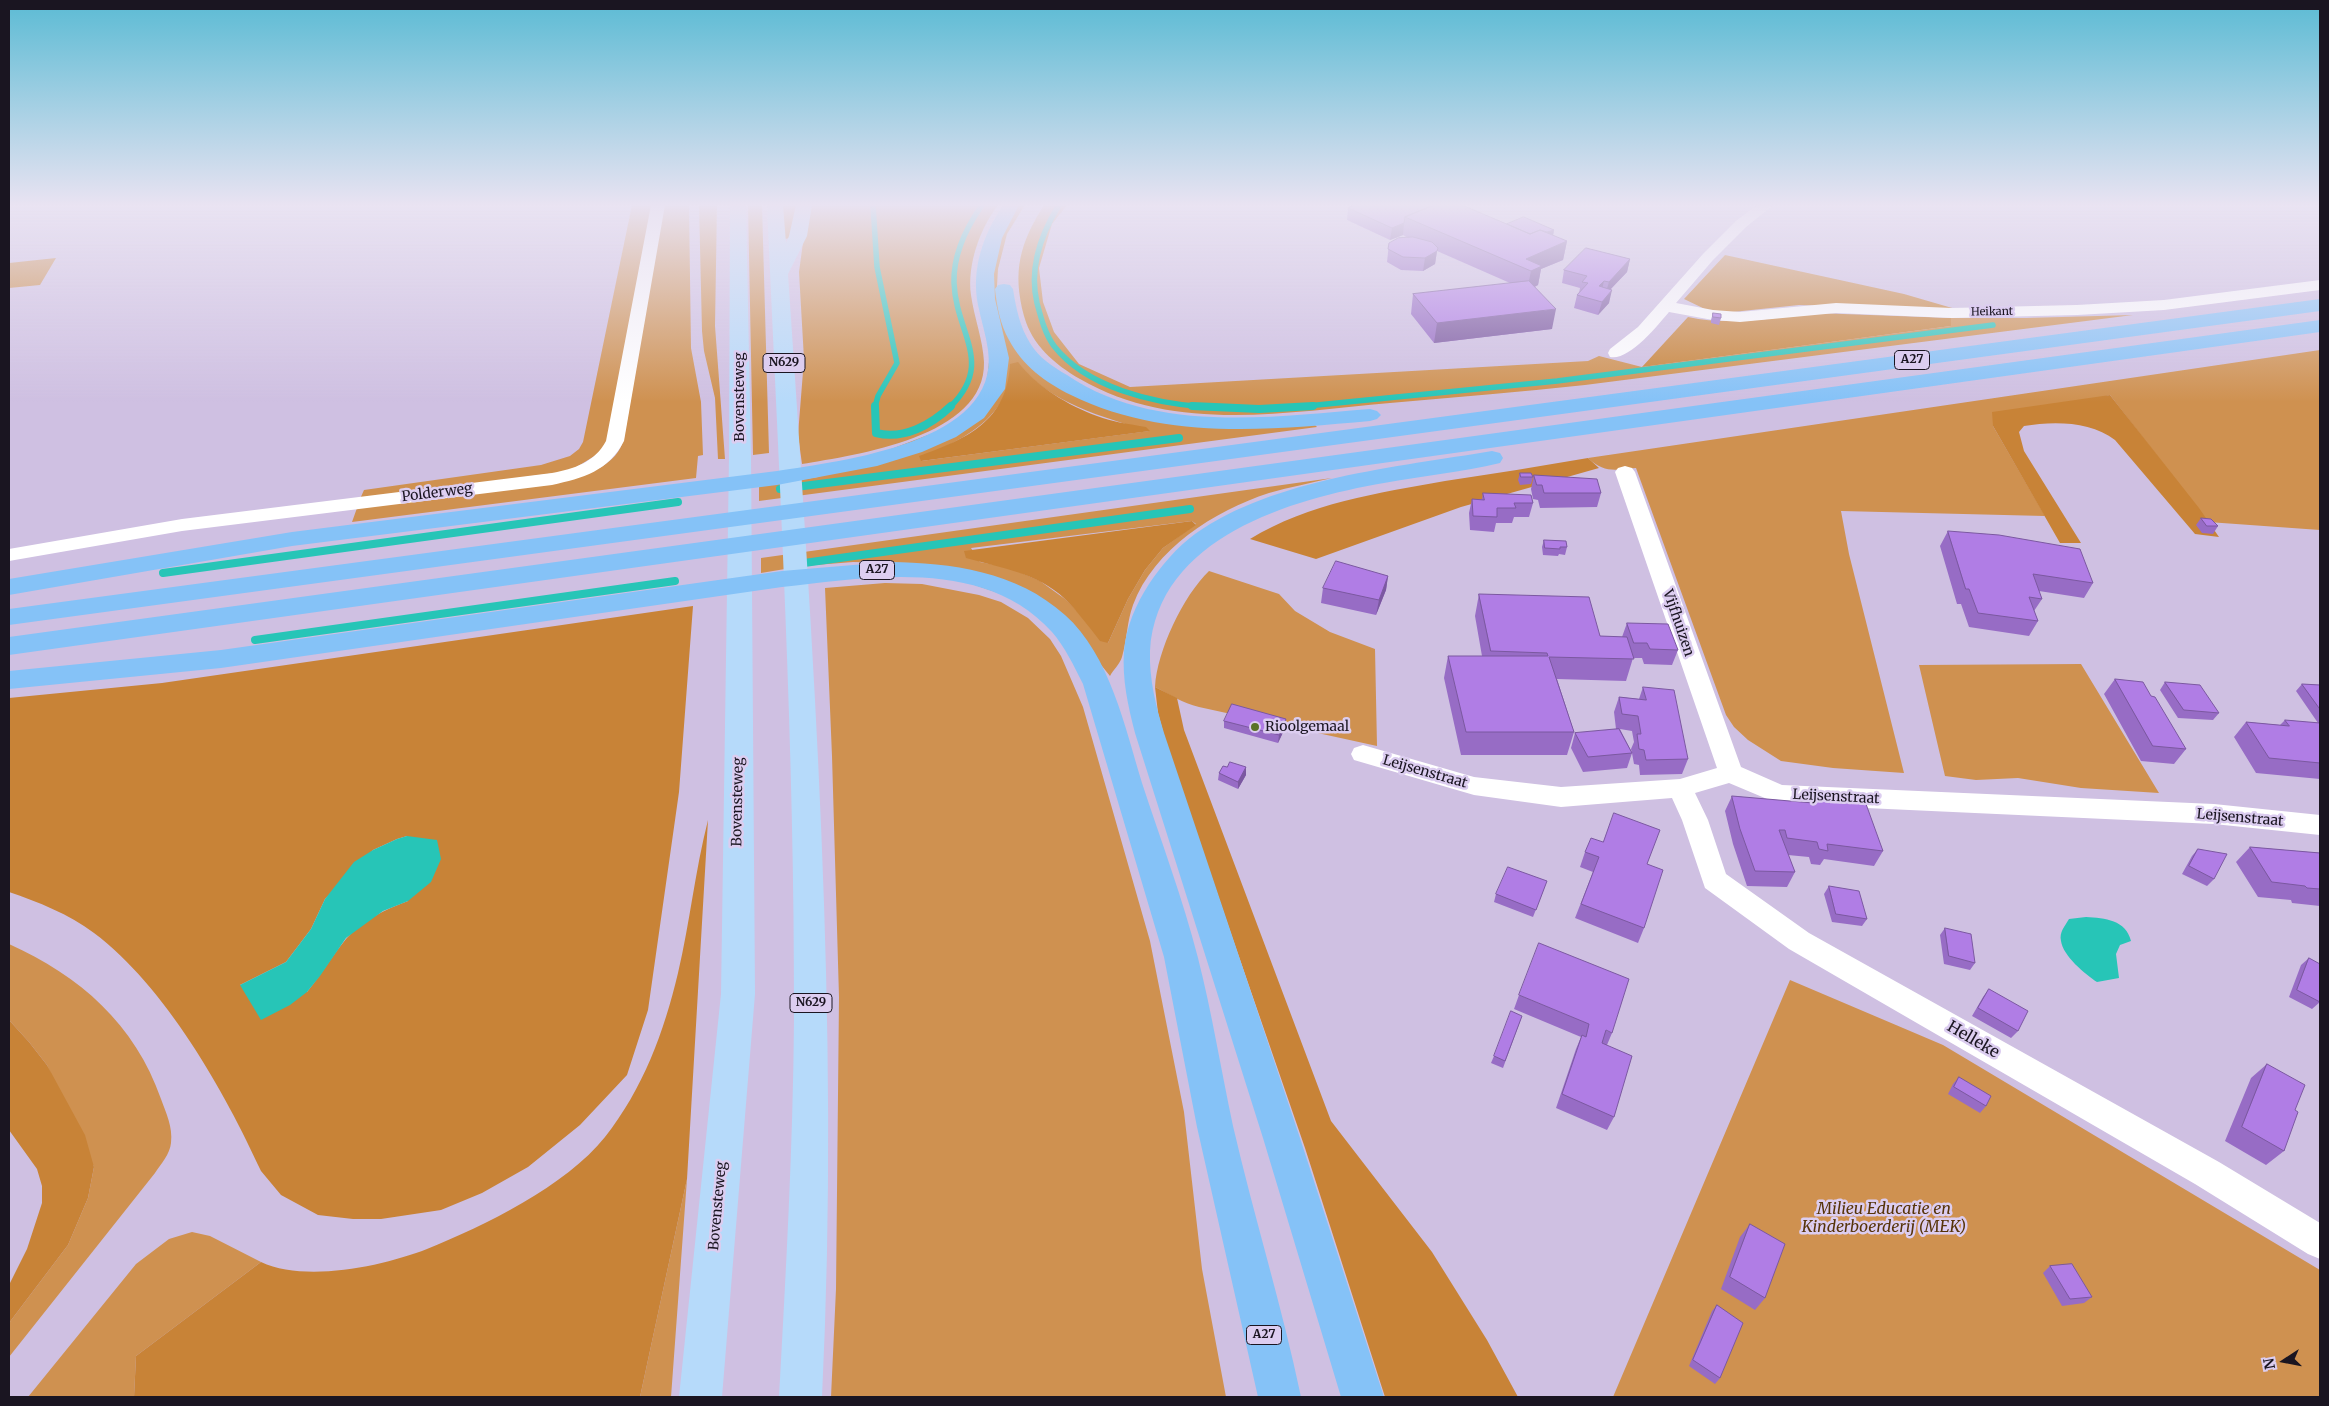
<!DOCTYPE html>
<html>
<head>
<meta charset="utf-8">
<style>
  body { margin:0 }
  #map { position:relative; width:2329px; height:1406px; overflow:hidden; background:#cfc0e2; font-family:Merriweather,serif }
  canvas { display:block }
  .frame { position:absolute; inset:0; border:10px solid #1a1521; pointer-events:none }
  .north { position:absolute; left:2259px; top:1336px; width:50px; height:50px; -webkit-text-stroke:4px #dccdf0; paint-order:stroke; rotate:259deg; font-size:14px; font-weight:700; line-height:20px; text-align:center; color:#1a1521 }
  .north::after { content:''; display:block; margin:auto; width:18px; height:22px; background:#1a1521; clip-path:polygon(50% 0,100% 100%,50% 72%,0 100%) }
</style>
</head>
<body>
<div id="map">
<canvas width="2329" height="1406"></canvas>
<div class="frame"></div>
<div class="north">N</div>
</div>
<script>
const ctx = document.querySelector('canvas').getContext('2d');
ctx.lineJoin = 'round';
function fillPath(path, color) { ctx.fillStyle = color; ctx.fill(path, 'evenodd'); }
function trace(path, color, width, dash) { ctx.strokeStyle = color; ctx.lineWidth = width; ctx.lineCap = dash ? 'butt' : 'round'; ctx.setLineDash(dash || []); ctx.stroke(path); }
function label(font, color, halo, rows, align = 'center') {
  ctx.font = font + ' Merriweather,serif'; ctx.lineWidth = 5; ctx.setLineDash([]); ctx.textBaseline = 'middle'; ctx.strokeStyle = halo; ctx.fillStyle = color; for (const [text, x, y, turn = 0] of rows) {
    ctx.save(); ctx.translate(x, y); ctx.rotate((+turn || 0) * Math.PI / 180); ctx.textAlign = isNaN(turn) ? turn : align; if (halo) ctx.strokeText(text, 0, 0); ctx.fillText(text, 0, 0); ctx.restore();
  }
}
fillPath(new Path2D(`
  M632 205H652L606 449 570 471 360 499 364 490 541 465 570 456 579 449 583 442Z
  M664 205H689L691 348 701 402 703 455 698 456 696 478 352 522 357 508 600 468C612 460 620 453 624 438Z
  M699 205H717L715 326 725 459H718L715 398 704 351 702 331Z
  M748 205H762L769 453 753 455Z
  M782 205H797L791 238 784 239Z
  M808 205H998C980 229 967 264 971 295 974 317 983 340 984 362 986 437 856 455 802 464L798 435 804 359 799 272Z
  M1018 205H1025L1007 234 998 269 997 286 1000 309 1022 355 1134 417 1315 425 1317 427 759 501V486L818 477 983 414 995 310 992 269 1001 234ZM1017 363C1050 403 1102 417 1149 431L921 461C949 443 979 434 999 405 1008 392 1010 377 1017 363Z
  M1044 205H1067L1052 224 1039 268 1043 302 1054 332 1079 364 1130 387 1588 361 1599 356 1642 367 1951 326V318H2026L2133 315 1585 385C1520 392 1455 397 1390 403 1286 412 1175 434 1080 379 1054 364 1032 345 1024 316 1012 271 1020 243 1044 205Z
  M2320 350V530L2208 522 2110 395 1993 426 2045 516 1841 511 1849 554 1904 773 1833 768 1781 761 1748 740 1734 727 1726 715 1636 468C1614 470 1604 473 1588 458Z
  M1332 478C1311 483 1290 487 1269 493 1214 511 1154 549 1133 605 1127 621 1127 640 1122 657 1120 664 1113 670 1110 676L1060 614 910 563 853 562 803 566 761 573V558ZM1192 521 1196 524 1163 548 1145 570 1128 599 1108 643 1065 599 1040 581 1010 568 980 562 971 548Z
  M1209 571 1279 594 1295 611 1330 632 1375 649 1377 746 1199 707C1182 703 1171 695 1155 687 1157 651 1183 596 1209 571Z
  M885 583 922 584 979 595 1001 602 1028 618 1050 639 1061 656 1083 707 1150 941 1184 1112 1202 1269 1226 1397H831L836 1289 839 997 832 756 825 588Z
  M2081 664 2159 793 2081 788 2018 778 1976 780 1945 776 1919 665Z
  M9 944C80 976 135 1024 161 1099 166 1113 173 1127 171 1143 170 1154 161 1164 155 1173L9 1357V1323L68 1245 88 1198 94 1167 47 1065 29 1042 9 1020Z
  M1790 980 1943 1045 2320 1270V1397H1613Z
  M687 1179 671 1397H640Z
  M192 1232 210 1236 261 1262 136 1356 134 1397H28L136 1264 169 1239Z`), '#cf9150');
fillPath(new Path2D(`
  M1725 255 1904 294 1959 310 1799 305 1723 313 1709 311 1684 299Z
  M56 258 40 285 9 288V263Z
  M1816 313 1951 318V326L1642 367 1688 317C1730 326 1773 318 1816 313Z
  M1018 362C1036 386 1069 406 1097 416 1112 422 1129 424 1146 427L1150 431 921 461 919 456C967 439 1007 421 1010 364Z
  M2110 395 2199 508 2219 537 2195 534 2115 440C2091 421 2053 421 2024 426L2019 432 2024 451 2081 543H2060L1993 426 1992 412Z
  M1588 458 1599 468 1461 507 1316 559 1250 539C1309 503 1378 493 1445 481 1493 474 1540 466 1588 458Z
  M1192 521 1196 525 1163 548 1145 570 1128 599 1108 643 1100 641C1089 627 1078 612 1065 599 1038 573 1001 568 966 558L964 551Z
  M693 606 679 792 648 1010 627 1075 580 1125 528 1167 482 1193 441 1210 381 1219H353L318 1215 281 1195 261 1171C225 1092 165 986 94 933 69 914 38 902 9 892V698L162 683ZM407 836 408 901C386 909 361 921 346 939 332 956 321 975 307 992L240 985 286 962 311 929 325 899 373 850 397 839Z
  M1155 687 1177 698 1184 730 1331 1121 1432 1252 1487 1340 1518 1397H1385L1305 1148 1169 754 1158 713Z
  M708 820 687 1179 640 1397H134L136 1356 261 1262C306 1283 383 1266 427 1249 484 1226 566 1186 605 1137 643 1089 664 1032 678 973 690 922 695 871 708 820Z
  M9 1020 29 1042 47 1065 85 1135 94 1167 88 1198 68 1245 9 1323V1285L27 1249 42 1203V1186L37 1169 9 1130Z`), '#c88337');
fillPath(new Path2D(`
  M407 836 437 840 441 859 431 882 408 901 383 911 346 938 320 976 307 992 290 1005 261 1020 240 985 286 962 311 929 325 899 354 862 373 850 397 839Z
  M2086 917C2105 918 2126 920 2131 941L2120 945 2116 954 2119 978 2097 982C2085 974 2063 956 2061 941 2059 932 2065 926 2069 919Z`), '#27c5b7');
trace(new Path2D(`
  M873 205 877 267 897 363 878 396 875 407
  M1059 205C1041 234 1029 269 1037 303 1041 318 1045 334 1054 346 1087 388 1153 403 1204 407
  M950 407C995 363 956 334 954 283 953 254 966 228 982 205
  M1297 407 1557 381 1993 325`), '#27c5b7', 5.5);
trace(new Path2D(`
  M875 406 876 433C904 440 931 425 951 406
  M1192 406 1259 409 1313 406
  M780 489 1179 438
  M797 564 1190 509
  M163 573 678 502
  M255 640 675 581`), '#27c5b7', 8);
fillPath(new Path2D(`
  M651 205H665L624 441C609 471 583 478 552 485L182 531 9 561V549L182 519 552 473C574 469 595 462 606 441Z
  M1757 205H1773L1746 227 1713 260 1676 303 1713 310 1740 312 1836 303 1952 308 2077 305 2164 300 2320 280V290L2164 310 2077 315 1952 318 1836 313 1740 322 1713 320 1669 312C1657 326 1629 361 1610 357L1608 353 1610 349 1638 327 1703 254 1736 221Z
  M1625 466 1632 468 1635 472 1741 767 1782 785 2214 804 2320 815V835L2214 824 1779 804 1729 783 1695 793 1708 820 1726 874 1809 933 2219 1162 2320 1223V1259L2308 1254 2195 1184 1789 949 1705 888 1682 820 1672 798 1561 807 1474 795 1354 760 1351 754 1354 748 1363 745 1474 777 1561 787 1680 779 1717 768 1615 472 1618 468Z`), '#fff');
fillPath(new Path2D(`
  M730 205H746L751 457 755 994 722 1397H679L721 994 729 457Z
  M767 205H783L786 243 789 236 796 205H812L807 236 788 274C813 648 841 1022 822 1397H779C786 1271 793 1146 794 1020 795 748 779 476 767 205Z`), '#b6dafa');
fillPath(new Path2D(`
  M1003 205H1019L1002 238 994 274 995 299 1009 358 1005 389 984 418 956 437 922 452 877 466 777 485 292 546 9 595V579L292 532 777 471C841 461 1001 443 988 350 986 335 981 320 978 305 971 269 983 235 1003 205Z
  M1004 284 1010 285 1013 289C1016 308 1020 327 1030 343 1038 357 1053 367 1067 375 1154 434 1271 417 1370 409L1377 411 1381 415 1377 419 1370 421C1270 430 1164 441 1071 395 1046 383 1022 365 1009 340 1000 324 997 307 995 289L998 285Z
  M2320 299V311L9 625V609Z
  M2320 320V332L9 655V637Z
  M1492 451 1500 453 1503 458 1500 463C1462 472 1422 476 1384 483 1292 499 1157 537 1150 651 1149 679 1156 706 1164 733L1300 1138 1384 1397H1341L1263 1138 1135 733C1128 706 1122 679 1124 651 1126 627 1136 604 1149 584 1161 566 1177 547 1195 534 1274 478 1398 467 1492 451Z
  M889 562C952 563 1016 571 1065 615 1110 655 1125 728 1142 783 1161 841 1183 899 1198 958 1212 1013 1221 1070 1233 1126 1254 1217 1282 1306 1301 1397H1258L1197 1127 1164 957 1083 684C1074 666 1065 647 1052 632 985 557 870 577 782 587L221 668 9 689V671L221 650 782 571Z`), '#85c2f7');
fillPath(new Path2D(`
  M1348 208 1507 224 1554 230 1553 235 1567 241 1563 260 1541 269 1538 285 1535 287 1552 329 1434 343 1411 314 1413 294 1510 283 1437 251 1435 264 1423 271 1401 270 1387 262 1389 243 1408 238 1403 235 1390 240 1347 220Z
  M1630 259 1627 272 1610 290 1609 303 1598 315 1574 308 1577 295 1579 293 1580 288 1562 283 1564 270Z
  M1713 313 1721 318 1719 325 1711 323V320Z
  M1520 473 1533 477 1531 484 1520 485 1518 480Z
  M1534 475 1601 493 1597 507 1540 508 1538 500 1533 499 1531 489Z
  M1483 493 1533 503 1529 517H1514L1512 523H1496L1494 532 1470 530 1469 513 1472 499H1482Z
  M2201 518 2218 526 2213 534 2202 533 2196 525Z
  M1948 531 2093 583 2084 598 2039 591 2042 599 2034 611 2038 621 2029 636 1969 627 1961 604H1957L1940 546Z
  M1544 540 1567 547 1565 555 1559 554 1558 556 1543 555 1542 547Z
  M1388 576 1386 590 1376 615 1321 603 1323 588Z
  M1479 594 1600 636 1622 637 1627 623 1678 650 1672 665 1644 664 1642 658H1633L1626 681 1557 679 1574 732 1567 755H1461L1444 678 1448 656H1482L1475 616Z
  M2115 679 2151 696 2186 749 2174 764 2141 761 2104 694Z
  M2165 682 2219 713 2213 720 2178 718 2160 690Z
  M2302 684 2320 685V779L2256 773 2234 737 2246 722 2280 725 2285 720 2318 723 2296 691Z
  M1643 687 1688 759 1682 774 1640 775 1639 765 1634 764 1632 753 1627 768 1583 772 1571 748 1575 733 1616 729 1614 712 1619 697 1639 699ZM1620 729 1632 731 1634 742 1631 749 1632 753Z
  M1224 721 1286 726 1278 743 1224 728Z
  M1227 767H1246V775L1238 789 1218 780 1219 773Z
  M1732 796 1808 803 1811 797 1883 851 1874 866 1824 859 1820 865 1811 864 1809 857 1788 855 1795 872 1787 887 1747 886 1733 844 1725 811Z
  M2250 847 2320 853V906L2292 903 2291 900 2258 897 2236 862Z
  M2198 849 2214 879 2207 886 2182 874 2192 856Z
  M1585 852 1647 864 1644 928 1638 943 1575 918 1593 872 1580 867Z
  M1829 886 1867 919 1862 926 1832 922 1824 894Z
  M1544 889 1533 917 1494 902 1496 894Z
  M1945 928 1975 963 1970 970 1944 964 1940 935Z
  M2309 958 2320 1002 2312 1009 2289 997 2301 965Z
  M1989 989 2018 1031 2011 1038 1972 1016 1983 997Z
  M1519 995 1612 1033 1607 1045 1614 1117 1607 1130 1556 1108 1576 1049 1581 1037 1514 1009Z
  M1522 1016 1503 1068 1491 1063 1494 1056Z
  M2267 1064 2295 1110 2284 1151 2266 1165 2225 1141 2251 1078Z
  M1959 1077 1986 1106 1980 1113 1948 1094 1953 1084Z
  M1750 1224 1765 1298 1755 1310 1721 1289 1740 1237Z
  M2050 1266 2092 1297 2084 1303 2062 1306 2043 1273Z
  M1717 1305 1720 1378 1715 1384 1689 1366 1712 1311Z`), '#976cc5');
fillPath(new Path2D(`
  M1404 223 1403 235 1390 240 1392 228Z
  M1554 230 1552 242 1529 240Z
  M1567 241 1563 260 1541 269 1538 285 1527 290 1531 271 1526 259Z
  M1437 251 1435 264 1423 271 1425 258Z
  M1630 259 1627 272 1605 295 1609 282Z
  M1604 281 1601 294 1599 286Z
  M1612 290 1609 303 1598 315 1602 302Z
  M1556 309 1552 329 1434 343 1437 323Z
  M1388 576 1386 590 1376 615 1379 600Z
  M1286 719V726L1278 743 1279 735Z
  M1246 767V775L1238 789V782Z`), '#7b58a0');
const building = new Path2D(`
  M1355 205H1434L1405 217 1404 223 1392 228 1348 208Z
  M1434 205H1462L1530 234 1540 230 1567 241 1526 259 1542 266 1531 271 1405 217Z
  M1524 217 1554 230 1547 232 1540 230 1530 234 1507 224Z
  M1413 237 1432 242 1438 248 1437 251 1425 258 1403 257 1388 249 1389 243 1398 238Z
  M1586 248 1630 259 1609 282 1604 281 1599 286 1612 290 1602 302 1577 295 1588 283 1582 282 1587 276 1564 270Z
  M1529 281 1556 309 1437 323 1413 294Z
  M1713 313 1721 314V318L1713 317Z
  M1520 473H1531L1533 477H1521Z
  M1534 475 1597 479 1601 493H1544L1542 485H1537Z
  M1483 493 1531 495 1533 503H1514L1516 508H1497V517L1473 516 1472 499 1484 500Z
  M2201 518 2211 519 2218 526H2207Z
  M1948 531 1999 535 2080 549 2093 583 2033 574 2042 599 2029 597 2038 621 1978 613 1969 589H1966Z
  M1544 540 1566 541 1567 547H1560V549L1545 548Z
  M1336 561 1388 576 1379 600 1323 588Z
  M1479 594 1589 597 1600 636 1627 637 1634 659 1549 657 1574 732H1466L1448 656H1548L1547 653 1491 651Z
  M1627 623 1668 624 1678 650 1650 649 1647 643H1634Z
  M2115 679 2143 682 2151 696 2155 697 2186 749 2153 746Z
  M2165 682 2200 685 2219 713 2184 710Z
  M2302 684 2320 685V709Z
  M1643 687 1674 690 1688 759 1646 760 1644 750 1639 749 1637 734H1641L1638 716 1622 714 1619 697 1646 700Z
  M1232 704 1286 719 1279 735 1224 721Z
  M2285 720 2320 723V763L2269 758 2246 722 2289 726Z
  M1619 729 1632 753 1588 757 1575 733Z
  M1230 762 1246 767 1238 782 1219 773 1223 766 1227 767Z
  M1732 796 1813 803 1811 797 1866 804 1883 851 1827 844 1828 851 1819 849 1817 842 1787 838 1785 830H1779L1795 872 1755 871 1740 829Z
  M1614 813 1660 830 1647 864 1663 870 1644 928 1581 904 1599 857 1585 852 1591 838 1603 842Z
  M2250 847 2320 853V889L2307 888 2305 886 2272 882Z
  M2198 849 2227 854 2214 879 2189 866Z
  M1508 867 1547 881 1536 910 1496 894Z
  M1829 886 1859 891 1867 919 1836 914Z
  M1945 928 1971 934 1975 963 1949 956Z
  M1539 943 1629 979 1612 1033 1606 1030 1602 1043 1632 1056 1614 1117 1562 1094 1582 1035 1586 1037 1589 1024 1519 995Z
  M2309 958 2320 964V1002L2297 990Z
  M1989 989 2028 1011 2018 1031 1978 1008Z
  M1511 1011 1522 1016 1505 1061 1494 1056Z
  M2267 1064 2305 1085 2295 1110 2298 1112 2284 1151 2242 1127Z
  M1959 1077 1991 1096 1986 1106 1954 1087Z
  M1750 1224 1785 1244 1765 1298 1730 1277Z
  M2072 1264 2092 1297 2070 1299 2050 1266Z
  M1717 1305 1743 1323 1720 1378 1693 1360Z`);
fillPath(building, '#b07de5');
trace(building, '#7b58a0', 1);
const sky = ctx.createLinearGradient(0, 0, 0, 402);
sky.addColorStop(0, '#5bbbd4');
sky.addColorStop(0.51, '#e9e3f2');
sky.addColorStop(1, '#e9e3f200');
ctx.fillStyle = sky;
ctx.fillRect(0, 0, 2329, 402);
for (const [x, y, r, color] of [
  [1255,727,5,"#5a7326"]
]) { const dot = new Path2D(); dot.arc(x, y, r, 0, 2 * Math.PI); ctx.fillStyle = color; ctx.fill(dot); trace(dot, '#dccdf0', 2); }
label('11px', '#1a1521', '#dccdf0', [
  ["Heikant",1992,312,-1]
]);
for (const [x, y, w] of [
  [1912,360,35],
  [784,363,42],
  [877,570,35],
  [811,1003,42],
  [1264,1335,35]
]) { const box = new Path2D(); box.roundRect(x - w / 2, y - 9.5, w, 19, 4); ctx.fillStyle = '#dccdf0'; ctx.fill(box); trace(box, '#1a1521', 1); }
label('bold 12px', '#1a1521', null, [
  ["A27",1912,360],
  ["N629",784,363],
  ["A27",877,570],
  ["N629",811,1003],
  ["A27",1264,1335]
]);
label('14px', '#1a1521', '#dccdf0', [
  ["Bovensteweg",740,397,-90],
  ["Polderweg",437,493,-7],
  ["Vijfhuizen",1678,623,71],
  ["Leijsenstraat",1425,772,16],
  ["Leijsenstraat",1836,797,3],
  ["Bovensteweg",738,802,-89],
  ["Leijsenstraat",2240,818,5],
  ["Bovensteweg",718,1206,-85]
]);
label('14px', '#1a1521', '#dccdf0', [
  ["Rioolgemaal",1265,727]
], 'left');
label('16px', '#1a1521', '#dccdf0', [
  ["Helleke",1973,1040,30]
]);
label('italic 16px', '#563308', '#dccdf0', [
  ["Milieu Educatie en",1884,1209],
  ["Kinderboerderij (MEK)",1884,1227]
]);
</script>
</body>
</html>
